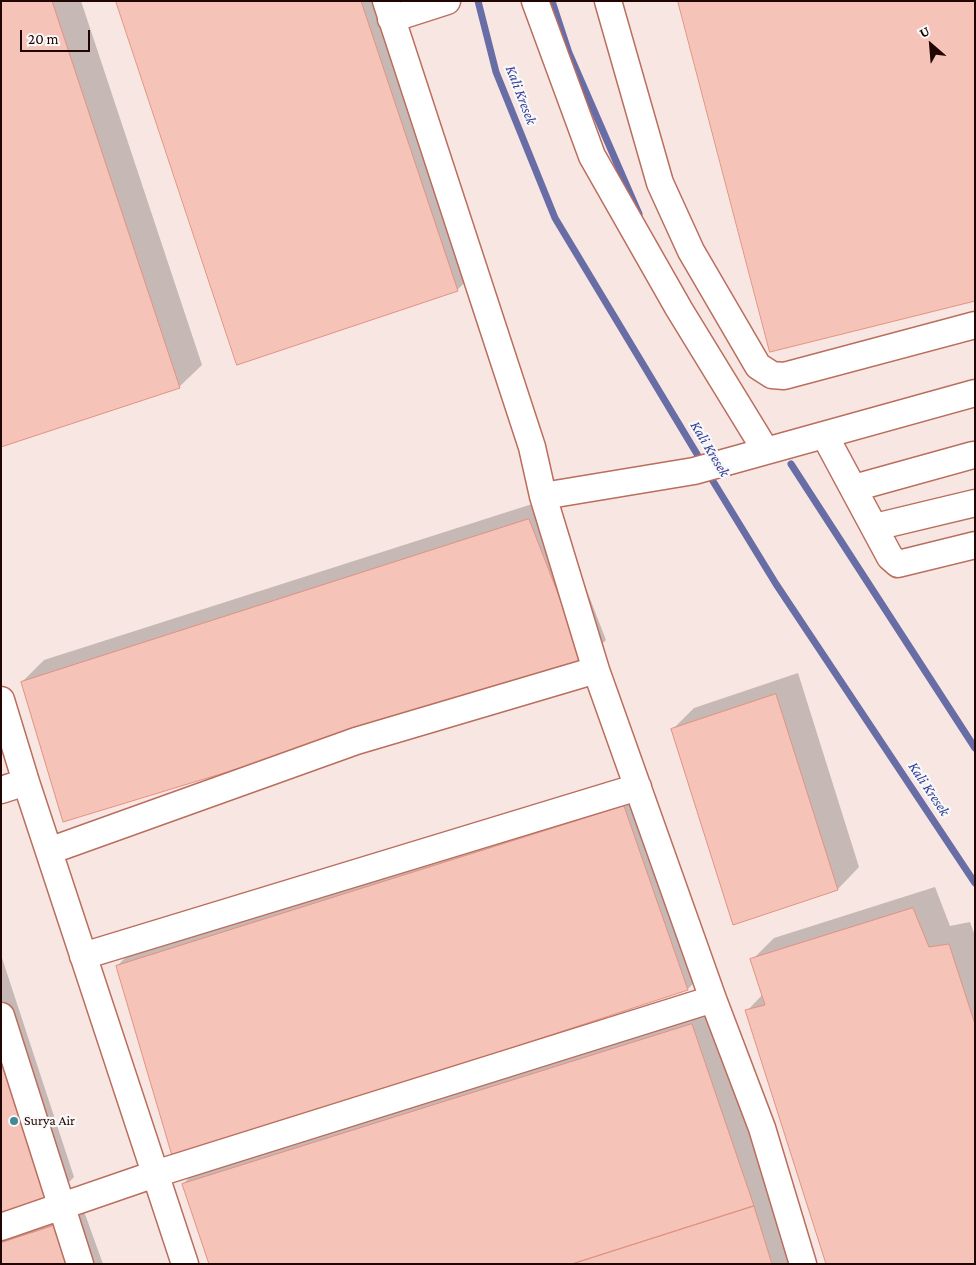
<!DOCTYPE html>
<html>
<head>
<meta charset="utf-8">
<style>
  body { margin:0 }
  #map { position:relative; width:976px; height:1265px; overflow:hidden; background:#f8e6e2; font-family:"Crimson Pro",serif }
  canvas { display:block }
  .frame { position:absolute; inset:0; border:2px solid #210502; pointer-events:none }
  .north { position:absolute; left:906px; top:20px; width:50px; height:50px; -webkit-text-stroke:4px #f8f8f8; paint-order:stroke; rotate:333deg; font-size:14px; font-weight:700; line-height:20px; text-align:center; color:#210502 }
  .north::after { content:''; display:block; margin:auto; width:18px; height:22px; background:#210502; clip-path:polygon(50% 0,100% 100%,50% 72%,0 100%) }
  .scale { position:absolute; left:20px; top:30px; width:70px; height:22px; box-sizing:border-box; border:2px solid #210502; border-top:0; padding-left:6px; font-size:15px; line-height:18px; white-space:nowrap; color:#210502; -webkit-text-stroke:4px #f8f8f8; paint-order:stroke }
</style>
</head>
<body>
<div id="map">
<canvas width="976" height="1265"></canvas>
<div class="frame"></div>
<div class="north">U</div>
<div class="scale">20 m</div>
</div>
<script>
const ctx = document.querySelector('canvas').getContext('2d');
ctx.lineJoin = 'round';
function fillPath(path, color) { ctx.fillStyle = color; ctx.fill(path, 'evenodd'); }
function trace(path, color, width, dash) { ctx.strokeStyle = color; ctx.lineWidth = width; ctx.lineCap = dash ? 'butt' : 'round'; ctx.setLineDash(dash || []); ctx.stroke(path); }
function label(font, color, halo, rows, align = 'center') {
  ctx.font = font + ' "Crimson Pro",serif'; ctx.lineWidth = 4.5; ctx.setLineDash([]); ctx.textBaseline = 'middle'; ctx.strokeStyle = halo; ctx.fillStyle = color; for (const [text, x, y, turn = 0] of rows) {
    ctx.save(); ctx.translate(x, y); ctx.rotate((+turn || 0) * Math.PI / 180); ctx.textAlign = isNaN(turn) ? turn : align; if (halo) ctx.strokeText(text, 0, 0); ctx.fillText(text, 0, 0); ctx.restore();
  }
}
fillPath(new Path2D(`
  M1 1H81L202 365 180 386 1 446Z
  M117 1H390L479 269 457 290Z
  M551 498 606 640 584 662 22 682 44 660Z
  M798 673 859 867 838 889 734 924 672 730 694 708Z
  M646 785 709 967 688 989 174 1157 117 966 139 944Z
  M935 887 950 926 970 922 975 936V1264L747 1011 763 994 752 960 774 938Z
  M1 955 74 1177 53 1199 1 1215Z
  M714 1003 800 1264H210L183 1184 205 1162Z
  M81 1203 103 1264H1V1229Z`), '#0003');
trace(new Path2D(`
  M478 1 496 72 555 218 703 464
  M552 1 569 53 639 214
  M791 464 975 748
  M708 473 776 584 975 883`), '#686da6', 7);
const building = new Path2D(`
  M1 1H52L180 388 1 447Z
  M116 1H361L458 291 237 365Z
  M678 1H975V301L770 352Z
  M529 519 585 663 63 822 21 682Z
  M776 694 838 890 733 925 671 729Z
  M624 806 688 990 173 1159 116 966Z
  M913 908 929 947 949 944 975 1024V1264H826L745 1010 765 1005 750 959Z
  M692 1024 754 1206 572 1264H209L182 1184Z
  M1 1042 53 1200 1 1217Z
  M754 1206 772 1264H572Z
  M59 1224 74 1264H1V1243Z`);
fillPath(building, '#f6c3b8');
trace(building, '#e29281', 1);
const minor = new Path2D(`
  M386 1 532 447 543 496 596 670 713 999 762 1128 803 1264
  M535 1 592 156 679 309 766 451
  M608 1 660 183 691 251 758 366 772 375 784 376 975 325
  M391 19 447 1
  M825 436 890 557 898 564 975 545
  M854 488 973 455
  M543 496 694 471 975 393
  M875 527 975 503
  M1 700 26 782 185 1264
  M1 790 26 782
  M49 851 356 741 596 670
  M83 956 638 787
  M1 1016 80 1264
  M1 1227 155 1174 713 999`);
trace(minor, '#ba6e5e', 29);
trace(minor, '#fff', 26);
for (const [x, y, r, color] of [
  [14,1121,5,"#458997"]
]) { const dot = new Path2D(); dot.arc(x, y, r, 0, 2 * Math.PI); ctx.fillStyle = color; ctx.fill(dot); trace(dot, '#f8f8f8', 2); }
label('14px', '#210502', '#f8f8f8', [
  ["Surya Air",24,1121]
], 'left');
label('italic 15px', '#323c9a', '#f8f8f8', [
  ["Kali Kresek",521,95,69],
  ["Kali Kresek",710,449,59],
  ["Kali Kresek",929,789,56]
]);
</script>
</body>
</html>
